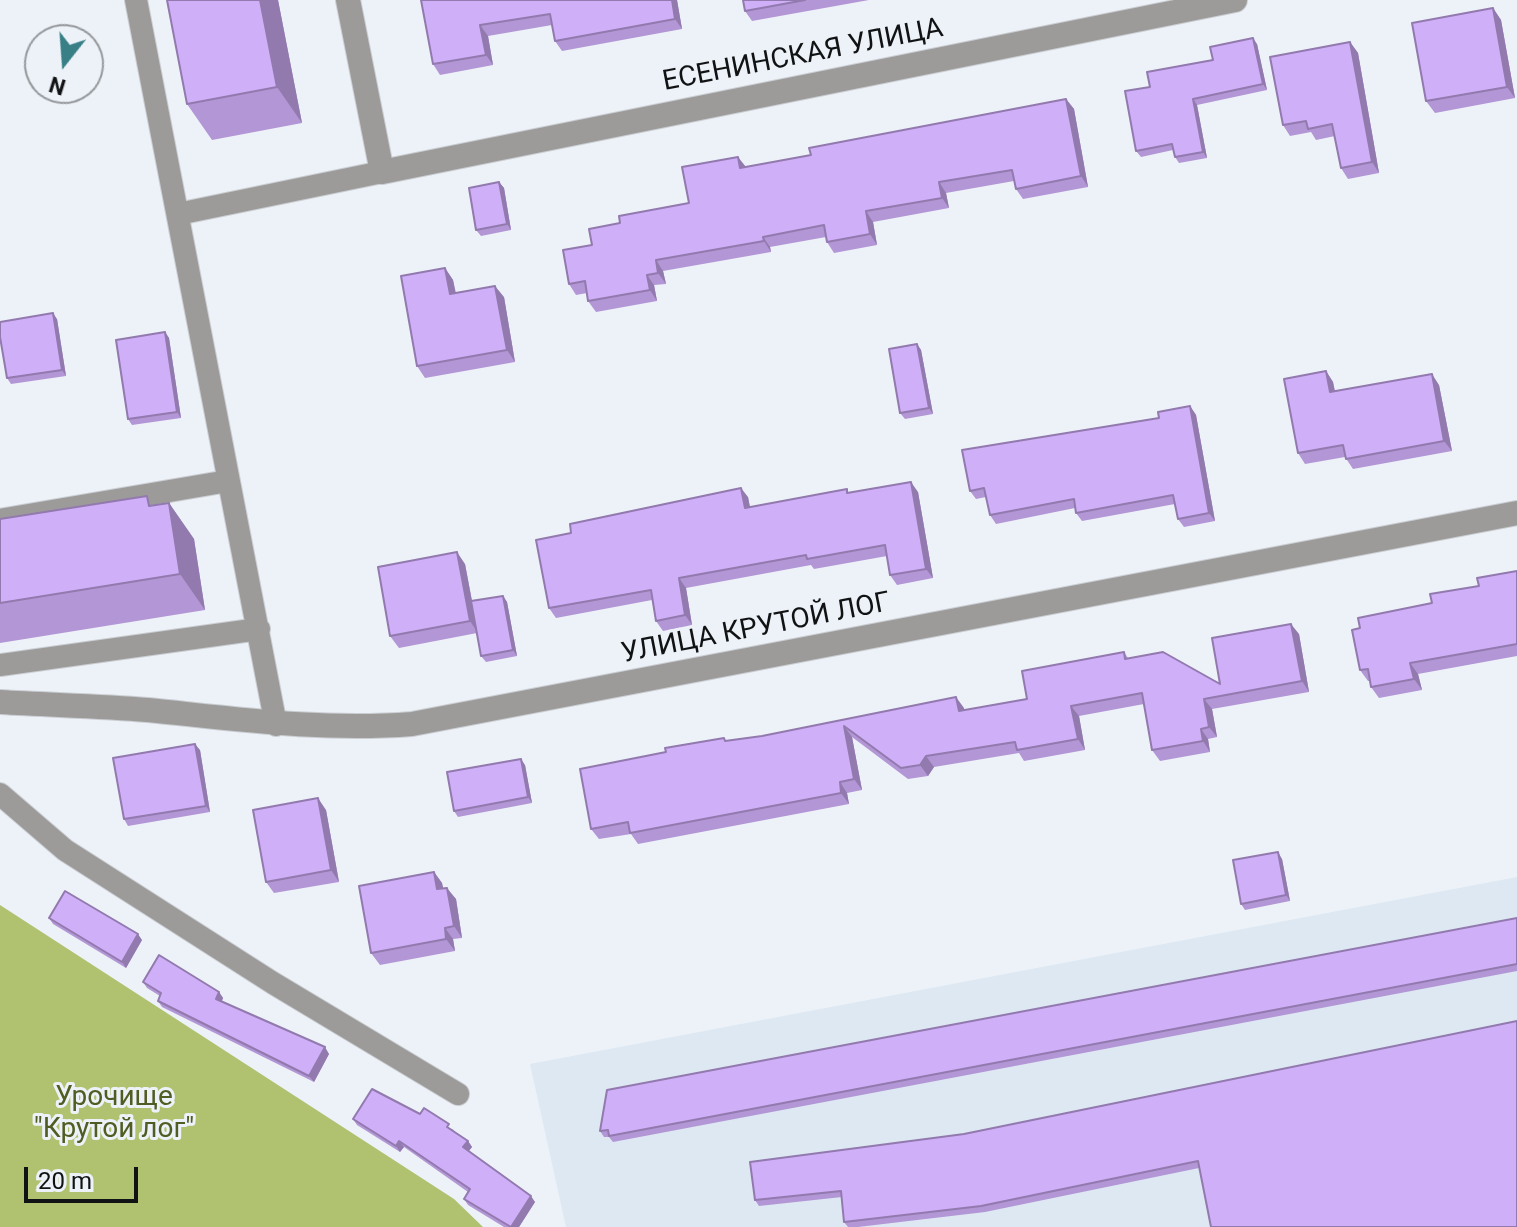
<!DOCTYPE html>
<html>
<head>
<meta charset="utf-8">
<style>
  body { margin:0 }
  #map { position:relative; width:1517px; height:1227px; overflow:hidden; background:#edf2f8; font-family:Roboto,sans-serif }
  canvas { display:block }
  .north { position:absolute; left:24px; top:24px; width:80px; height:80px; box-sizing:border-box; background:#edf2f8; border:2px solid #95989c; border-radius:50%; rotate:197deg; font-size:22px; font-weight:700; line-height:32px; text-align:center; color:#101213 }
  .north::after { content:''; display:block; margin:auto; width:28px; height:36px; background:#388086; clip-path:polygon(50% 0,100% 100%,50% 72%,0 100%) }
  .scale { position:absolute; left:24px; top:1167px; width:114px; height:36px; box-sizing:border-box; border:4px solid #101213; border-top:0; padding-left:10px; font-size:24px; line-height:28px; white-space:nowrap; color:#101213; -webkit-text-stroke:6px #edf2f8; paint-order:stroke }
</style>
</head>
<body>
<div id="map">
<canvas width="1517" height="1227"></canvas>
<div class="north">N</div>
<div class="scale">20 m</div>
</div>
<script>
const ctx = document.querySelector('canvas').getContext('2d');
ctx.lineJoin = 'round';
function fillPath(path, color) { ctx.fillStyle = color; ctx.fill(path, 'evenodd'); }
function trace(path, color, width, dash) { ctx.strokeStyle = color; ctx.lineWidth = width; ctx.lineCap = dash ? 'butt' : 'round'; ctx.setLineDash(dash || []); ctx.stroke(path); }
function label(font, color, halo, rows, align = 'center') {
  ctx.font = font + ' Roboto,sans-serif'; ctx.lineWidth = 6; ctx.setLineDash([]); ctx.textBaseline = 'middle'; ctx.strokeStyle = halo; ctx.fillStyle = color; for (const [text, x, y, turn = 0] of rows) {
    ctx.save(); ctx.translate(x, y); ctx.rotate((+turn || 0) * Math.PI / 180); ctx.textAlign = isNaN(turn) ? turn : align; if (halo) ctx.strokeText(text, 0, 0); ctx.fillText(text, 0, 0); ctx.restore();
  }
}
fillPath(new Path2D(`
  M1517 877V1227H566L530 1064Z`), '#dde8f3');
fillPath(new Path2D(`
  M0 905 454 1199 483 1227H0Z`), '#b0c170');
const lane = new Path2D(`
  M136 0 276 725
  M178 214 382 172
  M0 520 228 481
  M0 665 259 629
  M0 794 65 850 273 983 458 1094`);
const street = new Path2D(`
  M348 0 382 172 1235 0
  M0 702C49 705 99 706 148 710 237 719 322 731 412 724L1517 513`);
trace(lane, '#caced3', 24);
trace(street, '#caced3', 26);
trace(lane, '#9d9b99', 22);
trace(street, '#9d9b99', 24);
fillPath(new Path2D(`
  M278 0 302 123 212 140 187 104Z
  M421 0H677L682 29 562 51 555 41 552 25 488 36 493 65 440 75 433 64Z
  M743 0H869L752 21 745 11Z
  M1493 8 1501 20 1515 98 1435 113 1426 101Z
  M1350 42 1358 53 1379 173 1348 179 1341 168 1335 136 1316 140 1311 132 1290 136 1283 125Z
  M1257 44 1267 90 1197 105 1207 158 1179 163 1175 157 1173 150 1141 157 1136 151 1150 87 1213 60Z
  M1066 99 1074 109 1088 187 1023 199 1016 189 1014 181 946 193 949 208 873 222 877 245 834 253 827 242 826 237 770 247 771 252 663 271 666 284 654 285 657 301 596 312 588 301 587 293 576 295 569 284 592 245 620 223 689 203 746 167 811 155Z
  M499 182 504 188 511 230 481 236 476 230Z
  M445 268 453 280 456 293 504 297 515 362 425 378 417 366Z
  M57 319 66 376 11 384 7 378Z
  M165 332 169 338 181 418 132 425 128 419Z
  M917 344 921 350 933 414 905 419 900 413Z
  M1326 371 1333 382 1335 391 1439 385 1452 451 1353 469 1345 457 1305 464 1298 453Z
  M1190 406 1196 415 1215 521 1184 527 1178 519 1175 504 1082 521 1076 513 1075 508 996 524 990 515 986 497 976 499 970 491Z
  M918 492 933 578 897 585 890 575 887 556 814 569 811 565 686 588 692 625 663 631 656 621 652 600 556 618 549 608 748 497 750 507 849 493Z
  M169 503 194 539 205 610 0 643V519Z
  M465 564 472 601 503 596 507 602 517 656 486 662 481 656 477 633 399 648 390 636Z
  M1517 571V656L1418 674 1422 690 1379 698 1371 687 1370 681H1368L1360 670V628L1432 603Z
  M1299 634 1309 692 1212 709 1217 737 1208 739 1210 752 1160 761 1152 750 1144 704 1079 716 1085 750 1024 761 1019 753 934 767 928 776 908 779 852 737 862 790 847 793 849 804 638 844 631 834 599 839 591 829 666 752 726 741 964 708V710L1027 699 1124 652 1128 658 1220 684Z
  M200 750 210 812 128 826 124 819Z
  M525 765 532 803 458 817 454 811Z
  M326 810 339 882 274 893 266 882Z
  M1282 859 1290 901 1245 910 1241 904Z
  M434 872 442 883 443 888 456 899 462 938 453 939 455 951 380 965 371 953Z
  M49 918 142 940 126 968 53 924Z
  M1517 918V971L613 1142 609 1137H604L600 1131Z
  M143 982 219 992 223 998 222 1001 329 1054 314 1082 162 1007 158 1001 160 996 147 988Z
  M1517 1021 1199 1168 985 1212 858 1227H848L844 1222 842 1197 759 1206 755 1200 964 1134Z
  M420 1114 454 1130 453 1131 468 1141 472 1147 469 1151 535 1202 519 1227H504L468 1205 464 1199 468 1192 404 1147 400 1152 357 1125 353 1119Z`), '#b396d6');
fillPath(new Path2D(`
  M260 0H278L302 123 277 87Z
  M672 0H677L682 29 675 19Z
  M1493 8 1501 20 1515 98 1507 87Z
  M480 25 488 36 493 65 486 55Z
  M1253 38 1257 44 1267 90 1263 84Z
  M1350 42 1358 53 1379 173 1372 162Z
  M1066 99 1074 109 1088 187 1081 176Z
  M1193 99 1197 105 1207 158 1203 152Z
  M738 157 746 167 740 168Z
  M499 182 504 188 511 230 507 224Z
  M939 182 946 193 949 208 942 198Z
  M866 211 873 222 877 245 870 234Z
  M763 237 770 247 771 252 764 241Z
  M656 260 663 271 666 284 658 273Z
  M445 268 453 280 458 306 450 294Z
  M647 275 654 285 657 301 650 290Z
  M495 286 504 297 515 362 507 350Z
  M53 313 57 319 66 376 62 370Z
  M165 332 169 338 181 418 177 412Z
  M917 344 921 350 933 414 929 408Z
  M1326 371 1333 382 1337 403 1330 392Z
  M1432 374 1439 385 1452 451 1444 441Z
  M1190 406 1196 415 1215 521 1209 513Z
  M911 482 918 492 933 578 926 569Z
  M741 488 748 497 752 518 745 508Z
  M169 503 194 539 205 610 180 574Z
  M457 552 465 564 478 633 470 621Z
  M679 578 686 588 692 625 685 615Z
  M503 596 507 602 517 656 513 650Z
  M1291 624 1299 634 1309 692 1302 681Z
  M1410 663 1418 674 1422 690 1414 679Z
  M956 697 964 708 966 722 959 711Z
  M1204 699 1212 709 1217 737 1209 727Z
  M1071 706 1079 716 1085 750 1078 739Z
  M844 726 852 737 862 790 854 779Z
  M1201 729 1208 739 1210 752 1203 741Z
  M195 744 200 750 210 812 206 806Z
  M926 756 934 767 928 776 920 765Z
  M521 759 525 765 532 803 528 797Z
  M840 782 847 793 849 804 841 793Z
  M318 798 326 810 339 882 331 870Z
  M1278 852 1282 859 1290 901 1286 895Z
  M434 872 442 883 446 901 437 889Z
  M447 888 456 899 462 938 454 926Z
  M445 928 453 939 455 951 446 939Z
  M138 934 142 940 126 968 122 962Z
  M219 992 223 998 220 1005 216 999Z
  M325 1047 329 1054 314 1082 309 1076Z
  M399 1141 404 1147 400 1152 396 1146Z
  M468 1141 472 1147 467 1153 463 1147Z
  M531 1196 535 1202 519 1227H511Z`), '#927aae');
const building = new Path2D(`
  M167 0H260L277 87 187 104Z
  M421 0H672L675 19 555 41 550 14 480 25 486 55 433 64Z
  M743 0H805L745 11Z
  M1493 8 1507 87 1426 101 1412 23Z
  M1253 38 1263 84 1193 99 1203 152 1175 157 1172 144 1136 151 1125 91 1150 87 1147 72 1213 60 1210 47Z
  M1350 42 1372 162 1341 168 1332 124 1308 129 1306 121 1283 125 1270 57Z
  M1066 99 1081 176 1016 189 1012 170 939 182 942 198 866 211 870 234 827 242 824 225 763 237 764 241 656 260 658 273 647 275 650 290 588 301 585 281 569 284 563 250 592 245 589 229 620 223 619 216 689 203 682 167 738 157 740 168 811 155 809 148Z
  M499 182 507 224 476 230 469 188Z
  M445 268 450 294 495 286 507 350 417 366 401 276Z
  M53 313 62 370 7 378 0 337V322Z
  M165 332 177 412 128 419 116 340Z
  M917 344 929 408 900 413 889 349Z
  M1326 371 1330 392 1432 374 1444 441 1346 459 1343 445 1298 453 1284 379Z
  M1190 406 1209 513 1178 519 1173 495 1076 513 1074 499 990 515 984 488 970 491 962 450 1159 418 1158 412Z
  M911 482 926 569 890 575 885 545 807 559 806 555 679 578 685 615 656 621 651 590 549 608 536 540 571 533 570 524 741 488 745 508 847 489V493Z
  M147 496 149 506 169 503 180 574 0 603V519Z
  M457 552 470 621 390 636 378 567Z
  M1517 571V644L1410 663 1414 679 1371 687 1368 669 1360 670 1352 630 1360 628 1358 618 1432 603 1430 594 1479 586 1477 578Z
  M503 596 513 650 481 656 471 601Z
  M1291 624 1302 681 1204 699 1209 727 1201 729 1203 741 1152 750 1142 693 1071 706 1078 739 1017 750 1015 742 926 756 920 765 901 768 844 726 854 779 840 782 841 793 630 833 628 822 591 829 580 769 666 752 665 748 724 738 725 741 762 736 956 697 959 711 1027 699 1022 671 1124 652 1125 659 1163 652 1220 684 1212 638Z
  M195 744 206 806 124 819 113 758Z
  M521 759 528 797 454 811 447 772Z
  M318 798 331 870 266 882 253 810Z
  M1278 852 1286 895 1241 904 1233 860Z
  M434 872 437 889 447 888 454 926 445 928 446 939 371 953 359 886Z
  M65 891 138 934 122 962 49 918Z
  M1517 918V964L609 1136 608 1130 600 1131 607 1090Z
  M159 955 219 992 216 999 325 1047 309 1076 158 1001 161 993 143 982Z
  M1517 1021V1227H1211L1198 1161 981 1206 844 1222 841 1191 755 1200 750 1162 964 1134Z
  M372 1089 420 1114 424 1108 449 1124 447 1127 468 1141 463 1147 531 1196 511 1227 464 1199 470 1189 399 1141 396 1146 353 1119Z`);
fillPath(building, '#d0aff9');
trace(building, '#927aae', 2);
label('28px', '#101213', '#edf2f8', [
  ["ЕСЕНИНСКАЯ УЛИЦА",803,56,-11],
  ["УЛИЦА КРУТОЙ ЛОГ",756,629,-11]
]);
label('28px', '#515c22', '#edf2f8', [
  ["Урочище",114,1098],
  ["\"Крутой лог\"",114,1130]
]);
</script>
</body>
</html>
